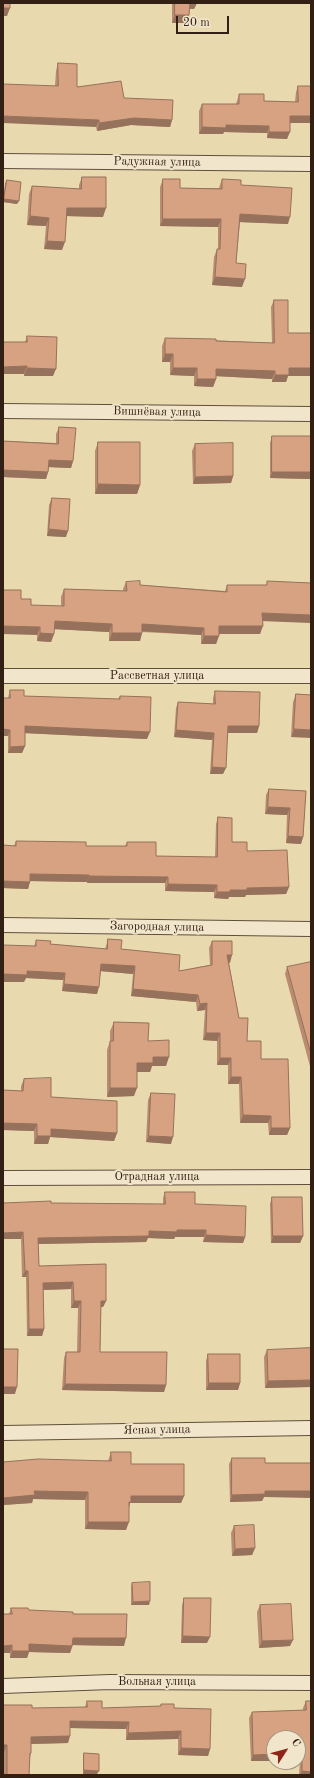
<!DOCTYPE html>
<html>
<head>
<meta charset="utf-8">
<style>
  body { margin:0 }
  #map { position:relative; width:314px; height:1778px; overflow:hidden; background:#e9d9af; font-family:"Old Standard TT",serif }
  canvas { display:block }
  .frame { position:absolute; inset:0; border:4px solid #332015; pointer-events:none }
  .north { position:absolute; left:266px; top:1730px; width:40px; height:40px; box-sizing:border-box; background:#f1e6cb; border:1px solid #a59782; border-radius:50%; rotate:54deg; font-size:11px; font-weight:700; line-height:16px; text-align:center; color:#332015 }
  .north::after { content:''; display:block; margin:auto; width:14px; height:18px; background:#8f2418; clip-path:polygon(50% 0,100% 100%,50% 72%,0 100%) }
  .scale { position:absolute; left:176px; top:16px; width:53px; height:18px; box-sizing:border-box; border:2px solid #332015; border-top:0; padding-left:5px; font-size:12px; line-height:14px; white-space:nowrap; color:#332015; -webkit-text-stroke:3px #f1e6cb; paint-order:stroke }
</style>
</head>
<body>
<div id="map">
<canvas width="314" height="1778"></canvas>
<div class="frame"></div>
<div class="north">С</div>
<div class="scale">20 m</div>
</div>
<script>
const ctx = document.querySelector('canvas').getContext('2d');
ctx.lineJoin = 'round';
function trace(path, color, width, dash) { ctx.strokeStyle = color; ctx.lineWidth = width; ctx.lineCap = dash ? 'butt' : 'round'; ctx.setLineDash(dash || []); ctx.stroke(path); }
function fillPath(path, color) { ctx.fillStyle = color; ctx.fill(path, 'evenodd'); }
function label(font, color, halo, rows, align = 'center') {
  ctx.font = font + ' "Old Standard TT",serif'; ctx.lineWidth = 4; ctx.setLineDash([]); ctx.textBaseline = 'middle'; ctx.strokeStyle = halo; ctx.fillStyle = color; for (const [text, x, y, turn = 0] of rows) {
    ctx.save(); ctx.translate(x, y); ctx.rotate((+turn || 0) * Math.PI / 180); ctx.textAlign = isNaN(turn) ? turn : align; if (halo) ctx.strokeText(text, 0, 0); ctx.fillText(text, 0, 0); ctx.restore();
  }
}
const minor = new Path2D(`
  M3 161 311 164
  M3 411 311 414
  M3 676H311
  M3 925 311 929
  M3 1178 311 1177
  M3 1433 311 1428
  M3 1686 110 1682 311 1683`);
trace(minor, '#604e3c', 16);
trace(minor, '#f1e6cb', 14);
fillPath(new Path2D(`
  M172 3H197L194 9H190L186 23H172Z
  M58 63 77 87 124 98 172 120 170 127 131 125 97 131 96 127 55 86 56 71Z
  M298 86H311V123H290L287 139 267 138V133L224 132 223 134H199V111L202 104H236L237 101 239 94 264 101 295 102 296 92Z
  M82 177 103 217 67 216 62 250 44 249 46 226 27 225 29 194 32 186 79 189V185Z
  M163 179 180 188H219L222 179 241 185 288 224 240 222 236 263 242 287 212 285 214 257 217 249H218V227L160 226V187Z
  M7 180 17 204 3 202 5 183Z
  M274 300 288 376 286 382H272V379L216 376V379L213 387 194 386V376L170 375V362H162V346L165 338 272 343 271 307Z
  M27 336 53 376H24V374H3V342H25Z
  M59 427 73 461 71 468 49 467 48 472 46 479 3 477V441L56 443V434Z
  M272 436H311V479L270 478V443Z
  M98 442 140 485 137 494H95V451Z
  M195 444 233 476 231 483 193 484 192 451Z
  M52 498 66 537 47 536 49 505Z
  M267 581 263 621 260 634H219L216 644H201V635L142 632 140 641H109V632L54 629V634L51 642 37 641V635L21 599 31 605 61 606V597L64 589 123 591V589L126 582 140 585 225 591 227 585H266Z
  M10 690 24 696 118 699 120 696 147 739 25 733V746L22 753H8V736H3V698H8Z
  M215 691 259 726 257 733H228L223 774H210L212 740 174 737 176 708 178 702 213 704V698Z
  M296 694 311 695 291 737 293 702Z
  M269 789 306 791 303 837 301 844 286 843 287 815 265 814 266 795Z
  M218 817 232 842 247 851 289 887 286 894 246 895 245 897H229L228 899 214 898V892L165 891V883H87V882L30 881 28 889 3 888V845L14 846 16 841 86 846H125L127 842 156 856 215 857 216 824Z
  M108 939 121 949 179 971 210 965 209 948 212 941 230 963H229L239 1018 247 1041 261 1059 290 1128 287 1135H269L268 1123H240L239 1084H228V1065H217V1041L203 1040 205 1010 197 1011 196 1002 131 996 133 974 101 971 97 994 62 991 63 980 26 978 24 982 36 940 50 944 105 949 106 946Z
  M311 962V1070L285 974 287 967Z
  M114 1022 148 1041 166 1066H152L150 1072H137L134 1096 107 1097V1050L110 1041V1031Z
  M24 1079 51 1097 117 1133 114 1141 50 1137 48 1144H34V1131L3 1130V1090L21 1091V1086Z
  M151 1093 171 1144 146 1142 148 1100Z
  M165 1192 195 1204 245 1237 243 1243 203 1242 204 1237H175L174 1239 148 1238 146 1242 38 1244 39 1266 106 1264V1301L103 1307H101L100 1352 166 1385 164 1392 62 1390 64 1358 66 1352H77L78 1308H71V1289L43 1290 44 1329 42 1336H27L26 1277H22L21 1239H3V1203L163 1204V1198Z
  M272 1197 303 1236 300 1243H271L270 1204Z
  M311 1348V1384L310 1387 265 1388 264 1357 267 1350Z
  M208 1354 240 1383 238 1390H206V1361Z
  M111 1452 184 1496 181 1503H130L129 1508 126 1530 85 1529V1500L33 1499 32 1503 3 1505V1462L108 1461Z
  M232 1458 264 1497 262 1501 230 1502 229 1464Z
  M234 1526 255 1548 252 1555 232 1556 231 1533Z
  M132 1583 149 1605H131V1586Z
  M184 1598 207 1643H181L182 1605Z
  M260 1605 290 1646 259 1648 257 1612Z
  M11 1608 29 1610 73 1614 124 1646 73 1645 70 1653 29 1652 27 1658H10L9 1614Z
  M87 1701 102 1708 160 1706 161 1704 174 1708 210 1749 208 1756 178 1755V1739L126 1740V1729L70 1728 68 1743 31 1744V1753L30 1757 29 1775H4V1752H3V1705L32 1708 85 1707Z
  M306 1701 311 1775H299L300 1760 251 1761 249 1718 252 1712 303 1710V1708Z
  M84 1753 97 1774H83V1757Z`), '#b98b70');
fillPath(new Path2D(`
  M189 3H197L194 9 187 8Z
  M3 8H10L7 16H3Z
  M175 15H189L186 23H172Z
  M3 116 99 120 96 127 3 123Z
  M290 116H311V123H288Z
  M134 118 172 120 170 127 131 125 97 131 99 123Z
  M226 125 269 126 267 133 224 132 223 134H199L202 127Z
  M269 132H290L287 139 267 138Z
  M4 199 19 201 17 204 3 202Z
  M67 208H106L103 217 64 216Z
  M240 214 290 217 288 224 238 222Z
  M30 216 49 218 46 226 27 225Z
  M163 219H221L218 227 160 226Z
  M47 241 65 242 62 250 44 249Z
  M215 277 245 279 242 287 212 285Z
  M165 354H173L170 362H162Z
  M27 366 24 374H3V367Z
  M27 368 56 369 53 376H24Z
  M173 368H197L194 376 170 375Z
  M289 368H311V376H288L286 382H272L275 375Z
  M216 369 275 371 272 379 213 376Z
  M197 379H216L213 387 194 386Z
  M49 460 73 461 71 468 46 467Z
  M3 470 48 472 46 479 3 477Z
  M272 472H311V479L270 478Z
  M233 476 231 483 193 484 195 477Z
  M98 484 140 485 137 494H95Z
  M49 529 68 531 66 537 47 536Z
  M262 613 311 615V623L260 621Z
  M55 621 112 624 109 632 52 629Z
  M142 624 204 628 201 635 140 631Z
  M3 626 40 627 37 635 3 634Z
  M219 626H263L260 634H216Z
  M40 633 54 634 51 642 37 641Z
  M112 633H142L140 641H109Z
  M204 636H219L216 644H201Z
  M25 726 150 732 147 739 22 733Z
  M228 726H259L257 733H226Z
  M3 729 10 730 8 736H3Z
  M294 729 311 730V738L291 737Z
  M176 730 214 733 212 740 174 737Z
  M25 746 22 753H8L10 747Z
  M212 767 226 768 223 774H210Z
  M268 807 290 808 287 815 265 814Z
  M288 836 303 837 301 844 286 843Z
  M30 874 89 875 87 882 28 881Z
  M89 876 168 877 165 883H87Z
  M3 881 30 882 28 889 3 888Z
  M168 884 217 885 214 892 165 891Z
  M289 887 286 894 246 895 245 897H229L228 899 214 898 217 892 247 888Z
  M227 955H232L230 963H225Z
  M101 964 135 966 133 974 99 971Z
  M27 971 65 973 63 980 26 978 24 982H3V974Z
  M64 984 99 987 97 994 62 991Z
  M133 989 198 995 196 1002 131 996Z
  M207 1003 205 1010 197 1011 200 1004Z
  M206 1033H220L217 1041 203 1040Z
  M153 1057H169L166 1066H152L150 1072H134L137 1063Z
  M220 1058H231L228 1065H217Z
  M231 1077H241L239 1084H228Z
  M110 1088H137L134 1096 107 1097Z
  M243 1115 271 1116 268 1123H240Z
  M3 1123 37 1124 34 1131 3 1130Z
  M271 1128H290L287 1135H269Z
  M51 1129 117 1133 114 1141 50 1137 48 1144H34L37 1136Z
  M149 1136 173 1137 171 1144 146 1142Z
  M177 1230H206L204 1237H175L174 1239 148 1238 146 1242 36 1244 38 1238 149 1231Z
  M23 1232 21 1239H3V1233Z
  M206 1235 245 1237 243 1243 203 1242Z
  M273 1236H303L300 1243H271Z
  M25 1271H28L26 1277H22Z
  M73 1282 71 1289 41 1290 43 1283Z
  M74 1301H81L78 1308H71Z
  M101 1301H106L103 1307H99Z
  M29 1329H44L42 1336H27Z
  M311 1380V1384L310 1387 265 1388 268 1381Z
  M209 1383H240L238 1390H206Z
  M65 1384 166 1385 164 1392 62 1390Z
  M3 1387H17L15 1394H3Z
  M34 1491 88 1492 85 1500 33 1499 32 1503 3 1505V1498Z
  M265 1491H311V1498L264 1497 262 1501 230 1502 232 1495Z
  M131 1496H184L181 1503H130L128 1510H126Z
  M88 1522H129L126 1530 85 1529Z
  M255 1548 252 1555 232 1556 235 1549Z
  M150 1601 149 1605H131L133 1602Z
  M183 1636 210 1637 207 1643H181Z
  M73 1638H126L124 1646 70 1645Z
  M293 1640 290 1646 259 1648 262 1641Z
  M29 1644 72 1646 70 1653 29 1652 27 1658H10L12 1651Z
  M12 1645 10 1653H3V1646Z
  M70 1721 129 1722 126 1729 68 1728Z
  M181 1731 178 1739 126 1740 128 1733Z
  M70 1736 68 1743 29 1744 31 1737Z
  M3 1745H7L4 1752H3Z
  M181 1748 210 1749 208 1756 178 1755Z
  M298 1753H302L300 1760H298Z
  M274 1754V1761H251L253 1755Z
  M84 1770 99 1771 97 1774H83Z
  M302 1771 311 1772V1775H300Z`), '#96715b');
const building = new Path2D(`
  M3 3H10V8H3Z
  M175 3H190L189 15H175Z
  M58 63 77 64V87L121 81 124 98 173 100 172 120 134 118 99 123V120L3 116V84L58 86Z
  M298 86H311V116H290V132H269V126L226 125V128L202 127V104H239V94H264V101L298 102Z
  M82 177H106V208H67L65 242 47 241 49 218 30 216 32 186 81 189Z
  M163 179H180V188L222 189V179L241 180V185L292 188 290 217 240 214 236 263 246 264 245 279 215 277 217 249H220L221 219H163Z
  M7 180 21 182 19 201 4 199Z
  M274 300H288V333H311V368H289V375H275V371L216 369V379H197V368H173V354H165V338L216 339V341L274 343Z
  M27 336 57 337 56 369 27 368V366L3 367V342H27Z
  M59 427 76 428 73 461 49 460 48 472 3 470V441L58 444Z
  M272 436H311V472H272Z
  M98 442H140V485L98 484Z
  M233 443V476L195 477V444Z
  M52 498 70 499 68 531 49 529Z
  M140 581V585L227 592V585H267V581L311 583V615L262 613 263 626H219V636H204V628L142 624V633H112V624L55 621 54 634 40 633V627L3 626V590H21V599H31V605L64 606V589L127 591 126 582Z
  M10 690H24V696L120 699V696L151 697 150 732 25 726V746L10 747V730L3 729V698H10Z
  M215 691 260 692 259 726H228L226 768 212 767 214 733 176 730 178 702 215 704Z
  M296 694 311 695V730L294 729Z
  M269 789 306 791 303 837 288 836 290 808 268 807Z
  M218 817 232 818V842H247V851L287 850 289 887 247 888V890H230V892H217V885L168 884V877L89 876V875L30 874V882L3 881V845L16 846V841L86 842V846H127V842H156V856L217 857Z
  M108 939 122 940 121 949 180 955 179 971 212 965V941H232V955H227L239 1018H248L247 1041H261V1059H288L290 1128H271V1116L243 1115 241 1077H231V1058H220V1033H206L207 1003 200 1004 198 995 133 989 135 966 101 964 99 987 64 984 65 973 27 971V975L3 974V945L36 946V940L51 941 50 944 107 949Z
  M311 962V1054L287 967Z
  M114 1022 149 1023 148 1041 169 1040V1057H153V1063H137V1088H110V1041H113Z
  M51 1078V1097L117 1101V1133L51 1129V1136H37V1124L3 1123V1090L23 1091 24 1079Z
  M151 1093 175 1094 173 1137 149 1136Z
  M165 1192H195V1204L246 1206 245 1237 206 1235V1230H177V1232L149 1231V1236L38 1238 39 1266 106 1264V1301H101L100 1352H167L166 1385 65 1384 66 1352H80L81 1301H74L73 1282 43 1283 44 1329H29L28 1271H25L23 1232 3 1233V1203L51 1201V1203L165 1204Z
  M272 1197H302L303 1236H273Z
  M311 1348V1380L268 1381 267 1350Z
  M3 1349H18L17 1387H3Z
  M208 1354H240V1383H209Z
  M111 1452H131V1464H184V1496H131V1502H129V1522H88V1492L34 1491 35 1495 3 1498V1462L38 1459 111 1461Z
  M232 1458H265V1463H311V1491H265V1494L232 1495Z
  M254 1525 255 1548 235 1549 234 1526Z
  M150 1582V1601L133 1602 132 1583Z
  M184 1598H211L210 1637 183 1636Z
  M291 1604 293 1640 262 1641 260 1605Z
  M11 1608H28L29 1610 73 1612V1614H127L126 1638H73L72 1646 29 1644V1651H12V1645L3 1646V1614H12Z
  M87 1701H102V1708L161 1706V1704H174V1708L211 1709 210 1749 181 1748V1731L128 1733 129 1722 70 1721V1736L31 1737V1753H30L29 1775H7V1745H3V1705H32V1708L87 1707Z
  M306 1701H311V1772L302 1771V1753H298V1738H274V1754L253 1755 252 1712 306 1710Z
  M84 1753 99 1754V1771L84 1770Z`);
fillPath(building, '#d7a282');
trace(building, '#96715b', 1);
label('12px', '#332015', '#f1e6cb', [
  ["Радужная улица",157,162,1],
  ["Вишнёвая улица",157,412,1],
  ["Рассветная улица",157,676],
  ["Загородная улица",157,927,1],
  ["Отрадная улица",157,1177],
  ["Ясная улица",157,1430,-1],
  ["Вольная улица",157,1682]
]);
</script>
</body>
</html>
